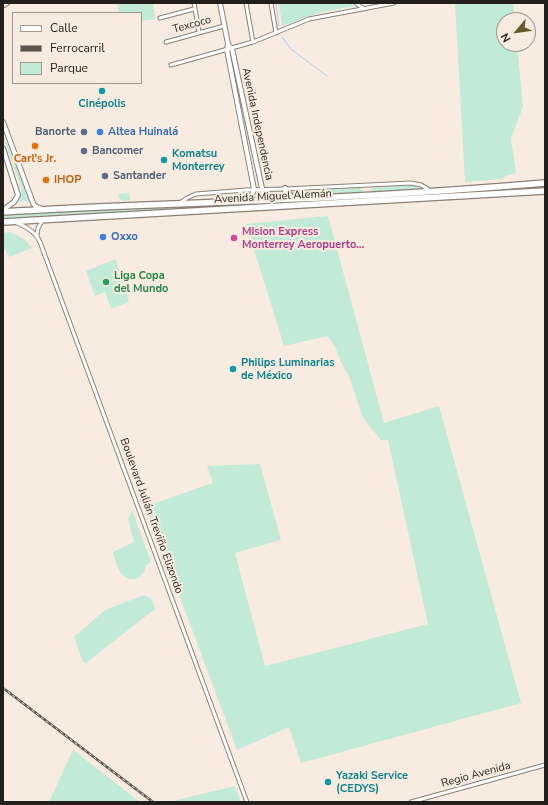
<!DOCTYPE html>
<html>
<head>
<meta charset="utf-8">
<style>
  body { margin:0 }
  #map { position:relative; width:548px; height:805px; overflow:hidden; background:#f7ecdf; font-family:"Nunito Sans",sans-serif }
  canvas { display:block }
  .frame { position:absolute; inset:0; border:4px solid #231f1a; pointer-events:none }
  .legend { position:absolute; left:12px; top:12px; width:130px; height:72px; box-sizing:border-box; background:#f7ecdf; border:1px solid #a29a90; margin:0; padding:5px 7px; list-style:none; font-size:12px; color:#231f1a }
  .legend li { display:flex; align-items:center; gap:8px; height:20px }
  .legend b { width:20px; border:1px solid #a29a90 }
  .north { position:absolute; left:496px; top:12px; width:40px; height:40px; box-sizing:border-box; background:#f7ecdf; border:1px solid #a29a90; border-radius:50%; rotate:241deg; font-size:11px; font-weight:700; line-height:16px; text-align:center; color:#231f1a }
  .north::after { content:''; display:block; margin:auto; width:14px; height:18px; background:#625b27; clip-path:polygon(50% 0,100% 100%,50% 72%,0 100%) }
</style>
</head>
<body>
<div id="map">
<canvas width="548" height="805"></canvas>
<div class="frame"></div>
<ul class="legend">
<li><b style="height:5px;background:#fff"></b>Calle</li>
<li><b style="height:5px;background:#5b554e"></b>Ferrocarril</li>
<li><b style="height:11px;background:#c1ebd7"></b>Parque</li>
</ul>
<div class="north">N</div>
</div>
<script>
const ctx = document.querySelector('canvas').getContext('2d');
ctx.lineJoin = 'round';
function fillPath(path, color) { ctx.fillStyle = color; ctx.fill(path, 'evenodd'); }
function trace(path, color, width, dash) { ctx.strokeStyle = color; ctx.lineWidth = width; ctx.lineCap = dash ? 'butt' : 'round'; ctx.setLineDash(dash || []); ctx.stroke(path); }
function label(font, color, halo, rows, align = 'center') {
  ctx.font = font + ' "Nunito Sans",sans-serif'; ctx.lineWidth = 4; ctx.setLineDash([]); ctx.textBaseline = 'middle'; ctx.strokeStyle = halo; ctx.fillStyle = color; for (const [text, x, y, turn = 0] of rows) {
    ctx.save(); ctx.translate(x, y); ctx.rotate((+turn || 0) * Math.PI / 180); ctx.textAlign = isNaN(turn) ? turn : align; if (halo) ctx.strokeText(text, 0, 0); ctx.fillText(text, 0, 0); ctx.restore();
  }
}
fillPath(new Path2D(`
  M117 3H153L155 19 141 21V13H119Z
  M279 3H351L355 6 322 12 282 26Z
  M455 3H513L515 20H504V44H517L523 107 511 138 516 173 508 175 501 179 465 182Z
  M5 138 30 201 17 202 21 195V187L4 139Z
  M415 185 417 187 416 189 373 192 371 190 372 188Z
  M360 188 363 192 292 196 287 192Z
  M129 193 130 200 123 201 120 199 118 194Z
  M207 205V209L3 220V214Z
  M328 216 384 423 439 406 521 703 301 763 289 727 237 750 146 506 213 483 207 466 260 464 281 540 235 553 265 666 428 624 388 440H381L363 418 349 376 340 360 335 346 327 336 284 346 246 224Z
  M9 232C20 235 26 240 32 248L9 257 5 249 3 250V233Z
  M116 259 129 302 111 309 105 292 95 296 86 271Z
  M132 510 151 562 146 565C144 582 127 584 119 570 116 565 115 558 113 552L134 542 128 519Z
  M144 595 151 598 155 609 86 663 83 662 74 637 105 610Z
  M73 750 140 802H49Z
  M235 786 241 802H169Z`), '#c1ebd7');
trace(new Path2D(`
  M276 3 279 26
  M282 37 291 49 327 76`), '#accdfb', 1);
const street = new Path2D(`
  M194 3 199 32
  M246 3 253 42
  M271 3 276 33
  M356 3 364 9
  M3 6 8 3
  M160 18 194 9
  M166 42 224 26
  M171 65 253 42 309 19 394 3
  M180 203 187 198 196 194 246 190 285 189 411 183 421 185 431 191
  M17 223C27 227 36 232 40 242L247 802
  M37 236 38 228 43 220
  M411 802 545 765`);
const secondary = new Path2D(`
  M220 3 228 44 232 49 263 193 266 197 271 199
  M228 44 227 50 228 55 254 189 252 195 242 200
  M3 122 33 203 35 206 42 209
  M3 148 18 195 14 202 3 210`);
const highway = new Path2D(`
  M285 189 292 199
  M3 212C99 206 195 204 291 199 376 196 460 190 545 183
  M3 222 545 191`);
trace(street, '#8a8075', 5);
trace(secondary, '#8a8075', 6);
trace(highway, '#8a8075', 8);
trace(street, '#fff', 3);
trace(secondary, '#fff', 4);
trace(highway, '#fff', 5.5);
const rail = new Path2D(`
  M3 688 153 802`);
trace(rail, '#5b554e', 2.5);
trace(rail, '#f7ecdf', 1, [3]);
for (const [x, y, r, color] of [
  [102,91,4,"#0f9aa8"],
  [84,132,4,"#5c6f8a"],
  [100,132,4,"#3f7fe0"],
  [35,146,4,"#e8710a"],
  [84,151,4,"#5c6f8a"],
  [164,160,4,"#0f9aa8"],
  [105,176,4,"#5c6f8a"],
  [46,180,4,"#e8710a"],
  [103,237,4,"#3f7fe0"],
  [234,238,4,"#d1479c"],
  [106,282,4,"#2e9e5b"],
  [233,369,4,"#0f9aa8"],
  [328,782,4,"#0f9aa8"]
]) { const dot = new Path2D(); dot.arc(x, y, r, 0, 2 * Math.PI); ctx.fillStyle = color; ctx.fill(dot); trace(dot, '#f7ecdf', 1.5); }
label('11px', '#231f1a', '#f7ecdf', [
  ["Texcoco",192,25,-15],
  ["Avenida Independencia",257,124,78],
  ["Avenida Miguel Alemán",273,197,-3],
  ["Boulevard Julián Treviño Elizondo",151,516,70],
  ["Regio Avenida",476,775,-15]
]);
label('bold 11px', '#0d838f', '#f7ecdf', [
  ["Cinépolis",102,104,"center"],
  ["Komatsu",172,154],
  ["Monterrey",172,167],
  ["Philips Luminarias",241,363],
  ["de México",241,376],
  ["Yazaki Service",336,776],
  ["(CEDYS)",336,789]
], 'left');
label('bold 11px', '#4e5e75', '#f7ecdf', [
  ["Banorte",76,132,"right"],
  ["Bancomer",92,151],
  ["Santander",113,176]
], 'left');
label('bold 11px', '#366cbe', '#f7ecdf', [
  ["Altea Huinalá",108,132],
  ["Oxxo",111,237]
], 'left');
label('bold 11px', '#c56008', '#f7ecdf', [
  ["Carl's Jr.",35,159],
  ["IHOP",54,180,"left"]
]);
label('bold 11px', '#b23c85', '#f7ecdf', [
  ["Mision Express",242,232],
  ["Monterrey Aeropuerto…",242,245]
], 'left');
label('bold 11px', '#27864d', '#f7ecdf', [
  ["Liga Copa",114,276],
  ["del Mundo",114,289]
], 'left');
</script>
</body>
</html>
